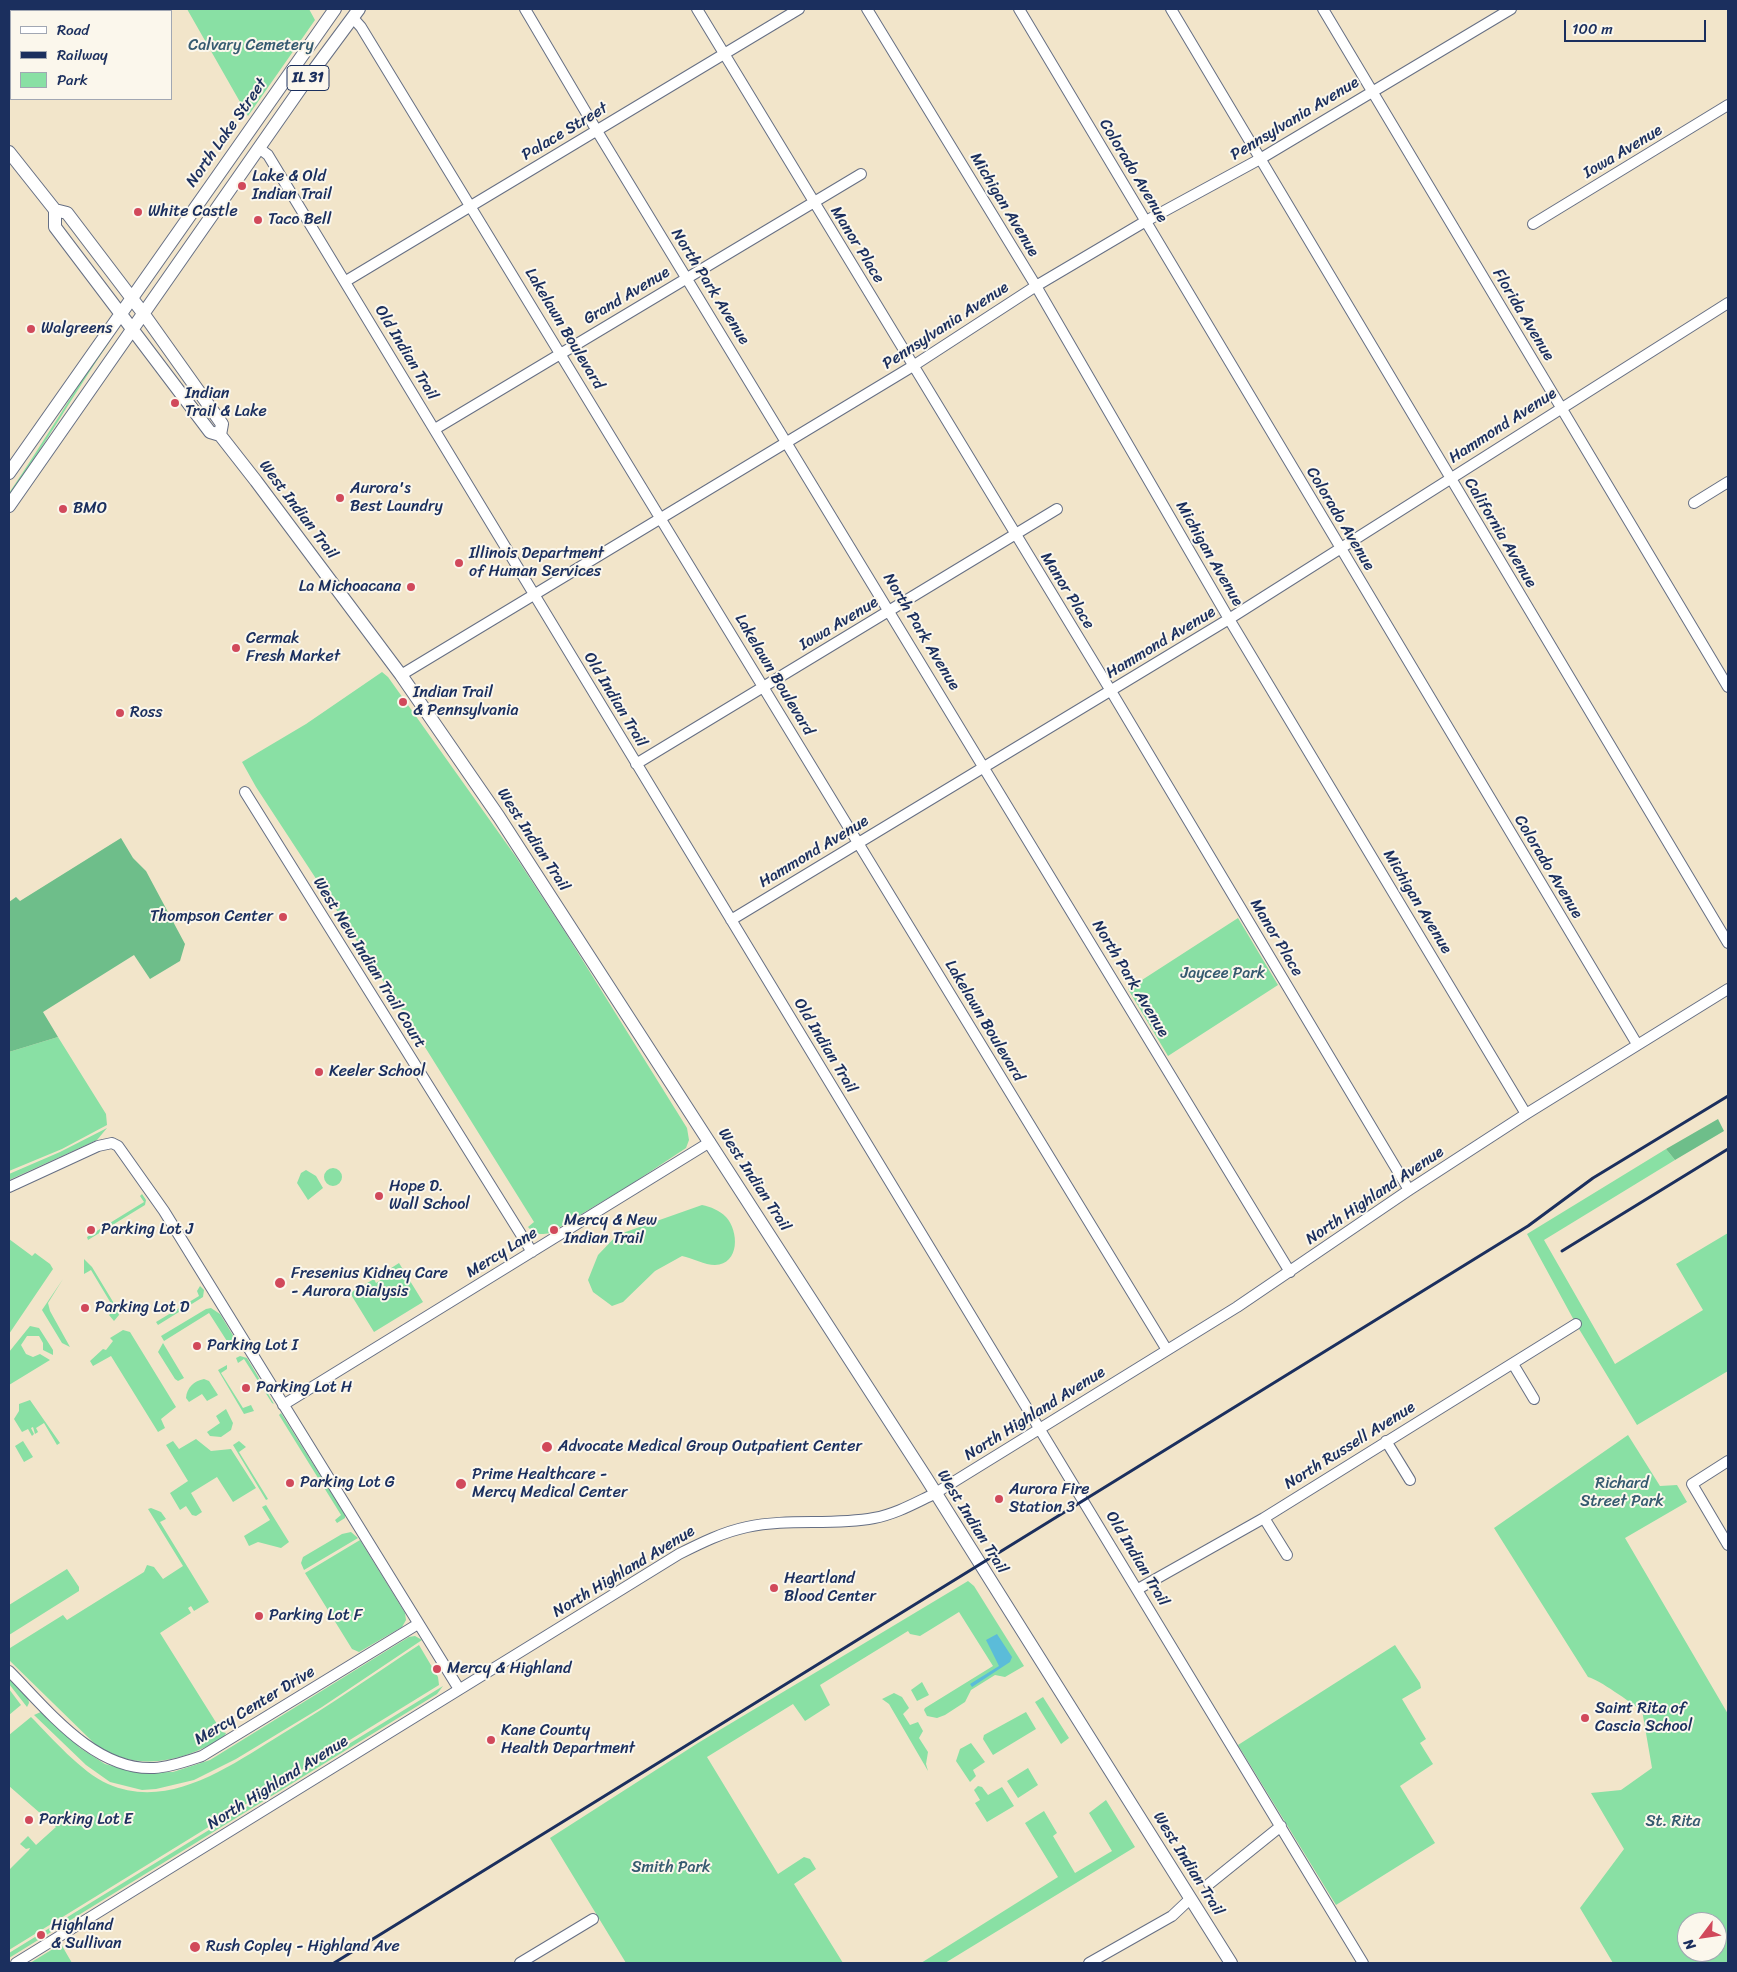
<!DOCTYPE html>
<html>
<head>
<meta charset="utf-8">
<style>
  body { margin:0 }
  #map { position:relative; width:1737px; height:1972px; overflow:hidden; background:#f2e5ca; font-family:Sriracha,sans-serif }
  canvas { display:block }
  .frame { position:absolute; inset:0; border:10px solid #1b2f5e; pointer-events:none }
  .legend { position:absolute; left:10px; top:10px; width:162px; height:90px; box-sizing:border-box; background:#fbf7ec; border:1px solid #a1a7b3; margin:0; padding:6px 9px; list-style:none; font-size:15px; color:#1b2f5e }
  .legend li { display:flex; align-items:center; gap:10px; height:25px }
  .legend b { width:25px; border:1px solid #a1a7b3 }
  .north { position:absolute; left:1677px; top:1912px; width:50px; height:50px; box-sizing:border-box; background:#fbf7ec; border:1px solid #a1a7b3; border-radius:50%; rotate:239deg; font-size:14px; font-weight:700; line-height:20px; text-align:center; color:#1b2f5e }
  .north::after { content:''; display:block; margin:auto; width:18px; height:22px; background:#d1495b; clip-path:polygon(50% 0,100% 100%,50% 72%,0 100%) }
  .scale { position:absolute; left:1564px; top:20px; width:142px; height:22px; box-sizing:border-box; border:2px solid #1b2f5e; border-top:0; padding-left:6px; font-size:15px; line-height:18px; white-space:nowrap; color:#1b2f5e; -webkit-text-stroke:4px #fbf7ec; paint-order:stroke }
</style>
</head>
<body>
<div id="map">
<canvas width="1737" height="1972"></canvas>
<div class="frame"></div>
<ul class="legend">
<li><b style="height:6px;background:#fff"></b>Road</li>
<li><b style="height:6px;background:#1b2f5e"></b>Railway</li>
<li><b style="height:14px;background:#89e0a4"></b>Park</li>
</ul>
<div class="north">N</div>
<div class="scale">100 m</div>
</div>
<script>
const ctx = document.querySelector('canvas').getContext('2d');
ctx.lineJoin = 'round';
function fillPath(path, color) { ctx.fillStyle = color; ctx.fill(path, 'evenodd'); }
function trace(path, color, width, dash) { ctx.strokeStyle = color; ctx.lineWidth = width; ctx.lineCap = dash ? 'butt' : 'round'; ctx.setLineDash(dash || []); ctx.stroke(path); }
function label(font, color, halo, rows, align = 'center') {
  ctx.font = font + ' Sriracha,sans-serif'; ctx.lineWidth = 4; ctx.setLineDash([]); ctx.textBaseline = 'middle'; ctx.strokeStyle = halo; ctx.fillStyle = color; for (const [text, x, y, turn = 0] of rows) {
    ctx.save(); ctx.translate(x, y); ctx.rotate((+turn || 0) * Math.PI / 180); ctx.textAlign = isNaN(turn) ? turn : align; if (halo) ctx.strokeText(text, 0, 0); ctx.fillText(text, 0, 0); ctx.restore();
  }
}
fillPath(new Path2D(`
  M187 9H309L315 20 248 116Z
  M108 340 110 341C75 392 44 446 9 496V493C43 443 74 391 108 340Z
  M382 672 388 677 516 857 565 932 687 1128 689 1140 686 1148 633 1183 550 1233C540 1235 535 1235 528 1227L534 1222 400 1007 256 787 242 762 306 724Z
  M1238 918 1278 985 1168 1056 1128 989Z
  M58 1037 106 1114 107 1125 62 1149 9 1171V1052Z
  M107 1128 97 1140 9 1180V1174L60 1152Z
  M1666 1149 1675 1160 1544 1240 1615 1364 1703 1310 1676 1264 1728 1233V1371L1637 1425 1576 1324 1527 1234Z
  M324 1177a9 9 0 1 1 18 0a9 9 0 1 1-18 0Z
  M306 1170 316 1176 323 1188 308 1200 297 1183 301 1173Z
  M142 1194 146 1200 145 1205 88 1240 87 1237 144 1202 140 1196Z
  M702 1205C711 1207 719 1210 726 1217 739 1231 740 1264 715 1265 705 1265 692 1258 682 1256L655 1271 623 1302 612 1306 593 1292 588 1280 598 1255 617 1235Z
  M9 1239 32 1256 35 1253 50 1264 53 1269 9 1334Z
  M84 1259 92 1267 118 1310 119 1315 114 1321 109 1315 115 1310 91 1270 84 1274Z
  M399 1263 423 1302 374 1332 350 1293 374 1279 376 1283 387 1276 385 1272Z
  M63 1279 48 1303 50 1311 70 1347 62 1343 42 1310Z
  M200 1286 204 1290 203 1297 158 1325 156 1322 199 1296 197 1291Z
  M211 1308 220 1314 237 1342V1345L232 1349 209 1313 164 1341 161 1336 206 1309Z
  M30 1326 39 1328 53 1350V1355L43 1350V1343L39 1336H27L21 1345 26 1354 33 1357 40 1354 50 1360 9 1385V1352Z
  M123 1330 130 1332 176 1407 161 1419 165 1428 158 1432 111 1356 93 1366 90 1361 103 1349 106 1350 113 1341 110 1338Z
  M163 1343 184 1378 178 1381 175 1379 158 1352Z
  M240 1356 247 1358 274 1404 272 1403 244 1359 238 1363 236 1358Z
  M227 1365V1369L221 1373 243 1408 251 1405 254 1411 244 1414 218 1370Z
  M204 1379 209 1381 218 1395 207 1401 202 1394 189 1402 186 1398C187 1387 194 1381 204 1379Z
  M30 1400 60 1443 57 1445 44 1423 36 1428 38 1432 35 1434 33 1427 31 1428 34 1434 32 1436 28 1429 22 1432 14 1419 19 1411V1404Z
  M226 1409 233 1423 231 1430 221 1437 210 1436 207 1432 220 1423 216 1416Z
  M281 1413 345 1515V1518L337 1523 335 1520 341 1515 279 1415Z
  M1628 1435 1660 1486 1677 1485 1687 1502 1625 1538 1728 1714V1963H1613L1580 1908 1624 1849 1591 1793 1621 1790 1652 1768 1642 1710C1629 1702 1600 1680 1588 1677L1494 1528ZM1687 1922H1717V1952H1687Z
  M196 1439 211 1451 231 1449 256 1488 233 1502 217 1477 191 1493 202 1512 196 1516 192 1515 186 1506 180 1510 170 1493 188 1481 166 1445 173 1441 179 1449Z
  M23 1441 33 1457 24 1462 15 1446Z
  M239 1441 246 1447 239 1452 268 1499 266 1500 233 1445Z
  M266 1505 289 1542 281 1548 258 1542 249 1546 244 1536 270 1520 262 1507Z
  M151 1508 161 1512 166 1519 160 1522 209 1602 194 1611 191 1606 188 1608 191 1613 160 1633 222 1732 226 1733 224 1737C185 1761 139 1773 97 1746L9 1660 10 1648 63 1615 67 1620 144 1572 147 1565 154 1567 163 1579 183 1566 148 1509Z
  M351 1532 358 1538 304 1570 301 1563 303 1557 342 1534Z
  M360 1540 405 1613 406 1620 402 1627 359 1652 352 1649 305 1573Z
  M67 1569 79 1587V1591L9 1635V1605Z
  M968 1581 974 1586 1024 1666 1005 1677 995 1675 971 1690 965 1702 945 1715 937 1718 927 1716 924 1710 925 1708 993 1666 959 1612 920 1636 910 1634 908 1631 820 1685 830 1705 805 1721 793 1704 707 1757 778 1874 804 1857 810 1859 816 1869 794 1884 843 1963H626L550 1838 698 1743Z
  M415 1636 422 1640 322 1707 236 1759 194 1780 156 1789 142 1790 110 1782 86 1765 34 1715 43 1711 80 1748 105 1764 138 1773 173 1772 210 1760 391 1648 409 1637Z
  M419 1645 438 1677 439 1685 9 1950V1870L29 1850 30 1848 26 1849 20 1844 28 1836 36 1845 56 1827 9 1786V1735L31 1717C52 1738 81 1772 108 1784 170 1811 231 1765 282 1734 329 1706 373 1675 419 1645Z
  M1395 1645 1420 1683 1421 1688 1402 1699 1426 1739 1420 1743 1433 1764 1400 1786 1435 1843 1336 1905 1238 1745Z
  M9 1678 28 1697 29 1703 27 1707 9 1684Z
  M922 1682 929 1695 917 1701 911 1690Z
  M443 1686 437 1694 9 1958V1953Z
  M9 1689 21 1705 9 1715Z
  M894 1693 902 1697 909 1708 903 1714 910 1725 918 1722 923 1731 919 1738 928 1752 926 1764 928 1771 889 1704 882 1699Z
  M1043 1697 1069 1738 1061 1744 1035 1702Z
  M1026 1712 1036 1729 993 1755 983 1739 984 1735Z
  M971 1743 985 1762 973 1770 976 1776 970 1782 956 1761 960 1749Z
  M1028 1768 1038 1785 1018 1798 1007 1781Z
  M978 1786 982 1787 988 1795 1002 1787 1014 1806 987 1822 975 1803 980 1800 974 1790Z
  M1106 1800 1135 1847 945 1963H921L1058 1877 1025 1823 1044 1811 1057 1833 1053 1836 1075 1873 1112 1851 1089 1813Z
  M61 1944 72 1963H30Z`), '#89e0a4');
fillPath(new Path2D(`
  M121 838 133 858 146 871 185 944 180 961 150 979 134 955 43 1012 58 1037 9 1052V902L16 897 20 901Z
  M1718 1119 1724 1131 1675 1160 1666 1149Z`), '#6ebe8a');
fillPath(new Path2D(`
  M997 1634 1012 1657 1010 1662 972 1687 970 1684 999 1666 986 1640Z`), '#5bbcd9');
const minor = new Path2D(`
  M525 9 597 131 1290 1272
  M697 9 1111 691 1409 1190
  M867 9 1036 286 1229 619 1526 1114
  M1019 9 1637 1044
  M1171 9 1728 943
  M1323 9 1728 687
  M353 18 361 27 1167 1350
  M259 148 268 155 1363 1963
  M1533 224 1728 105
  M346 281 799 9
  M435 429 861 174
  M1694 503 1728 482
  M401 675 913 366 1036 286 1146 221 1260 159 1511 9
  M636 764 1057 509
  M245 792 532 1252
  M731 920 1229 619 1728 303
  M9 1187 98 1146 112 1143 118 1146 164 1211 459 1689
  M1513 1364 1534 1399
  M283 1405 710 1142
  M1386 1441 1410 1480
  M1728 1461 1692 1484 1728 1545
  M1264 1518 1287 1555
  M1138 1589 1264 1518 1576 1324
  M9 1671C47 1709 94 1771 154 1768 171 1767 187 1761 202 1756L418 1624
  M1209 1884 1281 1826
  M16 1963 679 1554C701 1543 723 1532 747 1527 789 1518 832 1526 874 1518 896 1514 915 1503 934 1494L1237 1307 1409 1190 1526 1114 1728 989
  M520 1963 593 1919
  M1089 1963 1172 1916 1190 1899`);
const major = new Path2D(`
  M9 152 55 210 67 213 143 313 222 424 220 435
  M55 210V227L210 432 220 435 256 481 401 675 499 817 925 1476 1231 1963
  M9 473 335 9
  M9 506 305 82 359 9`);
trace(minor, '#666f84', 12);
trace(major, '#666f84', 14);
trace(minor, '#fff', 10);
trace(major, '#fff', 12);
trace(new Path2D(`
  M1562 1251 1728 1149
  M334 1963 1528 1226 1593 1178 1728 1096`), '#1b2f5e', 3);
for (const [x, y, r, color] of [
  [242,186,5,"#d1495b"],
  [138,212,5,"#d1495b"],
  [258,220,5,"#d1495b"],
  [31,329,5,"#d1495b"],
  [175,403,5,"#d1495b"],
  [340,498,5,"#d1495b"],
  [63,509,5,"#d1495b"],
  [459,563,5,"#d1495b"],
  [411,587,5,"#d1495b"],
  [236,648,5,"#d1495b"],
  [403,702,5,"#d1495b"],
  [120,713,5,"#d1495b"],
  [283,917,5,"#d1495b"],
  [319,1072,5,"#d1495b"],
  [379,1196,5,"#d1495b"],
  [91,1230,5,"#d1495b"],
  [554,1230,5,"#d1495b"],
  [280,1283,6,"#d1495b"],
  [85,1308,5,"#d1495b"],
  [197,1346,5,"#d1495b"],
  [246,1388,5,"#d1495b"],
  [547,1447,6,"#d1495b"],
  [290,1483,5,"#d1495b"],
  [461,1484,6,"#d1495b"],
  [999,1499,5,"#d1495b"],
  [774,1588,5,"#d1495b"],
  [259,1616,5,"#d1495b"],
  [437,1669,5,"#d1495b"],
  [1585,1718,5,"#d1495b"],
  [491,1740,5,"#d1495b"],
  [29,1820,5,"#d1495b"],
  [41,1935,5,"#d1495b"],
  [195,1947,6,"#d1495b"]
]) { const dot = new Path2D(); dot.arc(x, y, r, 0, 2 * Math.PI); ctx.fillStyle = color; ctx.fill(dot); trace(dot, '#fbf7ec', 2); }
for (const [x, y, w] of [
  [308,78,42]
]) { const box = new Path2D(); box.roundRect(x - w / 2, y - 12.5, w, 25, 4); ctx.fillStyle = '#fbf7ec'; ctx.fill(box); trace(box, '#1b2f5e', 1); }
label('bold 15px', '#1b2f5e', null, [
  ["IL 31",308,78]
]);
label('16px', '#365b70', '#fbf7ec', [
  ["Calvary Cemetery",251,46],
  ["Jaycee Park",1223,974],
  ["Richard",1622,1484],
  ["Street Park",1622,1502],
  ["St. Rita",1673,1822],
  ["Smith Park",671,1868]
]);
label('16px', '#1b2f5e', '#fbf7ec', [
  ["Pennsylvania Avenue",1295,119,-31],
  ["Palace Street",565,132,-31],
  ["North Lake Street",227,133,-55],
  ["Iowa Avenue",1623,152,-31],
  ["Colorado Avenue",1133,171,59],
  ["Michigan Avenue",1004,205,59],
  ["Manor Place",857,245,58],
  ["North Park Avenue",710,287,58],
  ["Grand Avenue",627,296,-31],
  ["Florida Avenue",1523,315,59],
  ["Pennsylvania Avenue",946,326,-33],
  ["Lakelawn Boulevard",564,329,59],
  ["Old Indian Trail",406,353,59],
  ["Hammond Avenue",1503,426,-33],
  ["West Indian Trail",298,510,53],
  ["Colorado Avenue",1340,519,59],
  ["California Avenue",1500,533,59],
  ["Michigan Avenue",1209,554,60],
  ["Manor Place",1067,591,58],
  ["Iowa Avenue",839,624,-31],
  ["North Park Avenue",921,632,59],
  ["Hammond Avenue",1161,643,-31],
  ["Lakelawn Boulevard",774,675,59],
  ["Old Indian Trail",615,700,59],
  ["West Indian Trail",533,840,57],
  ["Hammond Avenue",814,852,-31],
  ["Colorado Avenue",1548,867,59],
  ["Michigan Avenue",1417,902,59],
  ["Manor Place",1276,938,59],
  ["West New Indian Trail Court",369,963,58],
  ["North Park Avenue",1130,979,59],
  ["Lakelawn Boulevard",984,1021,59],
  ["Old Indian Trail",825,1046,59],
  ["West Indian Trail",754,1180,57],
  ["North Highland Avenue",1375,1196,-34],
  ["Mercy Lane",502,1253,-32],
  ["North Highland Avenue",1035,1414,-32],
  ["North Russell Avenue",1350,1446,-32],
  ["West Indian Trail",972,1522,58],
  ["Old Indian Trail",1137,1559,59],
  ["North Highland Avenue",624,1572,-31],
  ["Mercy Center Drive",255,1706,-31],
  ["North Highland Avenue",278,1783,-32],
  ["West Indian Trail",1188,1864,58]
]);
label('16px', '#1b2f5e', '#fbf7ec', [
  ["Lake & Old",252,177],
  ["Indian Trail",252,195],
  ["White Castle",148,212],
  ["Taco Bell",268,220],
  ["Walgreens",41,329],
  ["Indian",185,394],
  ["Trail & Lake",185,412],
  ["Aurora's",350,489],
  ["Best Laundry",350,507],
  ["BMO",73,509],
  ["Illinois Department",469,554],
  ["of Human Services",469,572],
  ["La Michoacana",401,587,"right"],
  ["Cermak",246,639],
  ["Fresh Market",246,657],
  ["Indian Trail",413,693],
  ["& Pennsylvania",413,711],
  ["Ross",130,713],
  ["Thompson Center",273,917,"right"],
  ["Keeler School",329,1072],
  ["Hope D.",389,1187],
  ["Wall School",389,1205],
  ["Mercy & New",564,1221],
  ["Indian Trail",564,1239],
  ["Parking Lot J",101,1230],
  ["Fresenius Kidney Care",291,1274],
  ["- Aurora Dialysis",291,1292],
  ["Parking Lot D",95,1308],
  ["Parking Lot I",207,1346],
  ["Parking Lot H",256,1388],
  ["Advocate Medical Group Outpatient Center",558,1447],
  ["Prime Healthcare -",472,1475],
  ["Mercy Medical Center",472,1493],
  ["Parking Lot G",300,1483],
  ["Aurora Fire",1009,1490],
  ["Station 3",1009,1508],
  ["Heartland",784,1579],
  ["Blood Center",784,1597],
  ["Parking Lot F",269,1616],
  ["Mercy & Highland",447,1669],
  ["Saint Rita of",1595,1709],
  ["Cascia School",1595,1727],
  ["Kane County",501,1731],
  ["Health Department",501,1749],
  ["Parking Lot E",39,1820],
  ["Highland",51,1926],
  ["& Sullivan",51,1944],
  ["Rush Copley - Highland Ave",206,1947]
], 'left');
</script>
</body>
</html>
